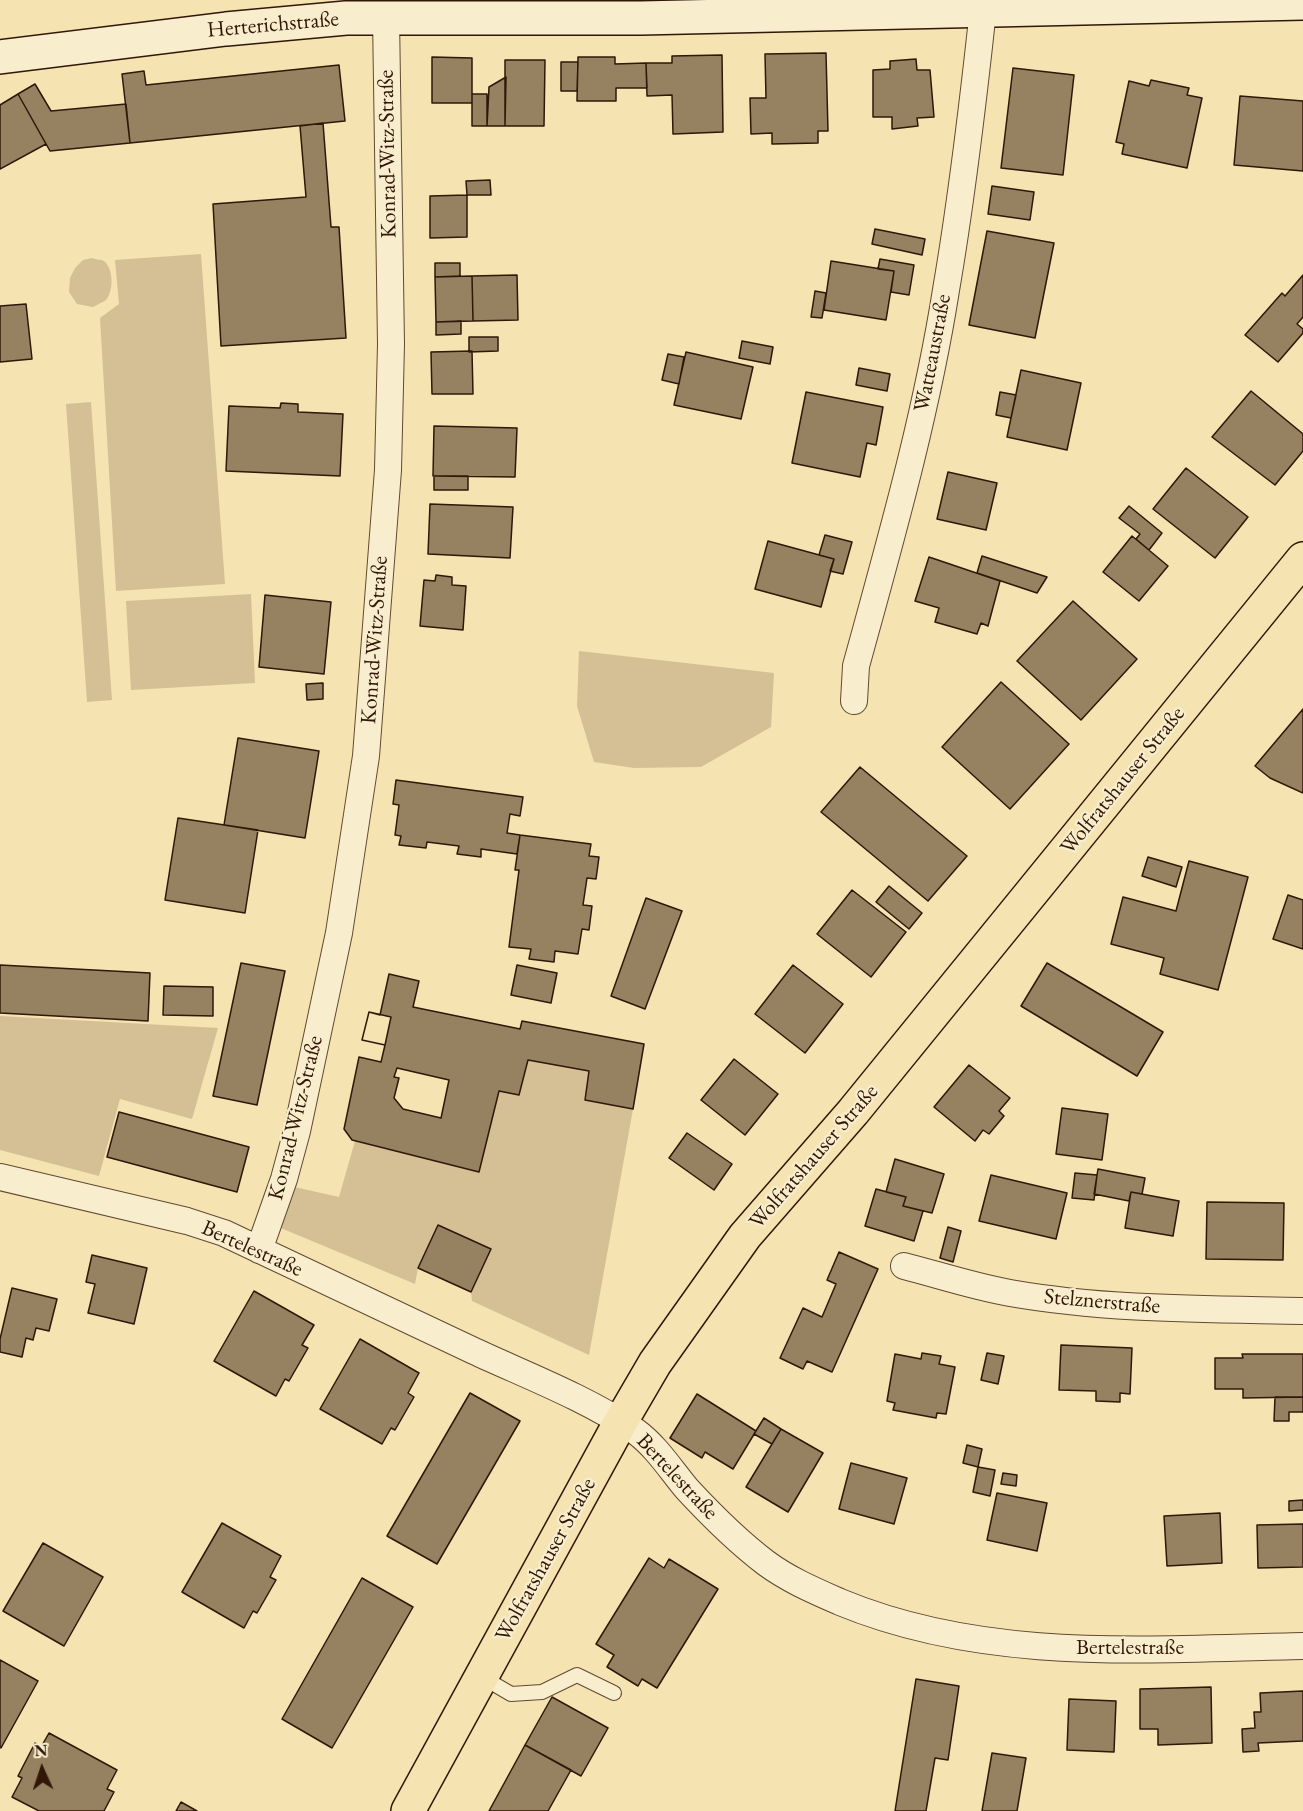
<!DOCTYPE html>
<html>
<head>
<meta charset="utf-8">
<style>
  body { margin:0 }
  #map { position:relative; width:1303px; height:1811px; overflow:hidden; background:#f5e3b1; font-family:"EB Garamond",serif }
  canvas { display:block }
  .north { position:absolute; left:12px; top:1739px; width:60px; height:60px; -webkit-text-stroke:4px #f8edcc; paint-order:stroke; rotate:357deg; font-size:16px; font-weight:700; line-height:24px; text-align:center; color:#301708 }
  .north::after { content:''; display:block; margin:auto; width:21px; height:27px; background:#301708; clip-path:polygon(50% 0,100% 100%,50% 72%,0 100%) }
</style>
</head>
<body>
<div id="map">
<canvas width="1303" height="1811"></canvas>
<div class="north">N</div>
</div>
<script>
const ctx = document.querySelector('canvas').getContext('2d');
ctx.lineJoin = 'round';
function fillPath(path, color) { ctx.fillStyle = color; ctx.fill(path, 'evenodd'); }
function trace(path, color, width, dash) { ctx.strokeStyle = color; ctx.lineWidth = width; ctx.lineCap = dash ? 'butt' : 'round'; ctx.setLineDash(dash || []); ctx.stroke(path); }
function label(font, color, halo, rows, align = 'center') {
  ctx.font = font + ' "EB Garamond",serif'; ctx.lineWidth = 4.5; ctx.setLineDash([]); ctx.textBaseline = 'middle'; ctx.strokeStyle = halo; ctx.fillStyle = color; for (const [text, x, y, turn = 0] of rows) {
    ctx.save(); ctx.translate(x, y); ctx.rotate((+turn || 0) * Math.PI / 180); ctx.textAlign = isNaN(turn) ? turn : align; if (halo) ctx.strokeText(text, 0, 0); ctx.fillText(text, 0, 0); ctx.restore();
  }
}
fillPath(new Path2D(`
  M201 254 225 584 116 591 100 318 119 304 115 260Z
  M92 258C94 259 100 260 102 260 114 266 114 291 106 300 103 302 97 305 93 307L77 304 69 292 70 278 75 268 83 260Z
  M91 402 112 700 87 702 66 404Z
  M251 594 255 683 131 690 126 601Z
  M579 651 774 673 771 727 701 767 634 768 594 762 577 706Z
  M0 1016 218 1028 192 1119 120 1099 99 1176 0 1150Z
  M528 1060 589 1071 585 1100 633 1109 589 1355 472 1301 471 1292 490 1249 438 1225 418 1268 415 1284 276 1226 290 1186 339 1197 355 1141 479 1171 499 1091 519 1095Z`), '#d4c094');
const building = new Path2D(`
  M826 53 828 131H818V143L772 144V133L751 134 750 98H766L765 54Z
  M722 55 723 132 673 134 672 95 647 96 646 63H672V56Z
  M432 57 472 58V103H432Z
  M578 57H615V64L646 63 647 88H616V101H577Z
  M916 59 917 70H930L934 117 917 118 918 126 892 129V117H873V70L890 69V61Z
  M505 60H545L544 126H505Z
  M561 62H578L577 91H561Z
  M339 65 345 121 130 143 122 74 144 71 146 85Z
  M1013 68 1074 75 1063 175 1001 168Z
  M506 77 505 126H487L489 87Z
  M1151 80 1189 88 1187 95 1202 98 1187 168 1122 154 1124 144 1116 142 1129 81 1149 86Z
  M35 84 51 111 126 104 130 143 50 151 18 94Z
  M18 94 46 144 0 169V105Z
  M472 94H487V126H472Z
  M1240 96 1303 101V171L1234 165Z
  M323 123 331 227H339L346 338 221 346 213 204 306 197 300 126Z
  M490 180 491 195H467L466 181Z
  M992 186 1034 192 1030 220 988 214Z
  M467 195V237L430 238V196Z
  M875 229 925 239 922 255 872 244Z
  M987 231 1054 243 1035 338 969 325Z
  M880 259 914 265 909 295 891 292 894 271 878 269Z
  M831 261 894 271 886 320 824 310Z
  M435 263H460V276L435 277Z
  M517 275 518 320 473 321 472 276Z
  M1303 275V317L1297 324 1303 329V333L1278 362 1245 335 1282 293 1285 296Z
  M472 276 473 321 436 322 435 277Z
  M815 291 826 293 822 318 811 317Z
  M26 304 32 359 0 362V306Z
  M461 321V334L436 335V322Z
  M469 337H498V351L469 352Z
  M742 341 773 347 770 364 739 358Z
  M472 351 473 394H432L431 352Z
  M686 352 753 367 741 419 674 405Z
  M668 354 684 357 679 384 662 380Z
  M859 368 890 374 887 391 856 385Z
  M1021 370 1081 383 1067 450 1007 437Z
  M1251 391 1303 434V451L1275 485 1212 437Z
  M806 392 883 407 876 445 867 443 860 477 792 463Z
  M1000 392 1016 395 1011 418 996 415Z
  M281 403 298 404V412L343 414 340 476 226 471 229 406 280 408Z
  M434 426 517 428 515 477 433 476Z
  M1186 468 1248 517 1215 558 1153 509Z
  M948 472 997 483 986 530 937 519Z
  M434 476H468V490H434Z
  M430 504 513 507 510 558 428 554Z
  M1129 506 1162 533 1149 550 1136 539 1140 534 1119 518Z
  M825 535 852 542 843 574 830 571 834 559 819 555Z
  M1132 536 1168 566 1139 601 1103 572Z
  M768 541 834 559 821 607 755 589Z
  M982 556 1047 577 1037 593 977 573Z
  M929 557 1000 581 988 626 981 623 977 634 935 622 939 608 915 601Z
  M436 575 452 577V585L466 586 463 630 420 626 424 580 435 581Z
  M265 595 331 602 324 674 259 667Z
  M1073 601 1137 659 1081 720 1017 661Z
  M1001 682 1069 744 1010 809 942 747Z
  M323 683V699L307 700 306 684Z
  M1303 709V793L1270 778 1255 766Z
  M238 738 319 751 305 838 224 825Z
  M860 767 967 856 928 901 821 812Z
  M396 780 523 797 520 816 510 814 507 833 520 835 517 854 481 849V857L457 854 459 846 427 842 426 848 399 845 401 836 395 835 399 805 393 804Z
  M178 818 258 830 245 913 165 900Z
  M520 835 591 844 589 856 599 857 596 879 587 878 583 905 592 906 589 930 582 929 578 954 555 951 554 962 529 959 531 949 509 947 519 870H515Z
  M1148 857 1182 867 1176 887 1142 876Z
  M1189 861 1248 877 1218 990 1160 974 1164 958 1111 944 1123 897 1176 911Z
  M889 886 922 913 909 929 876 902Z
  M852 890 906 932 871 977 817 934Z
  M1288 895 1303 900V949L1273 939Z
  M646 898 682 911 645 1009 611 996Z
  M241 963 285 971 257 1105 213 1096Z
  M1047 963 1163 1032 1137 1076 1021 1006Z
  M0 965 150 973 148 1021 0 1013Z
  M517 965 557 973 551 1003 511 995Z
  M793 965 843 1004 805 1053 755 1014Z
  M389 974 419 981 413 1007 520 1029 522 1021 644 1044 633 1109 585 1100 589 1071 528 1060 519 1095 499 1091 479 1172 352 1140 344 1129 359 1057 381 1062 385 1045 362 1040 369 1012 380 1015ZM397 1068 449 1080 441 1118 403 1109 394 1098 399 1078 394 1077Z
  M164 986 213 987V1016L163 1015Z
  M369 1012 391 1017 385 1045 362 1040Z
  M734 1059 778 1094 745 1135 701 1100Z
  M969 1065 1010 1098 999 1111 1004 1116 989 1134 983 1130 975 1141 934 1107Z
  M1062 1108 1108 1114 1102 1160 1056 1154Z
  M119 1112 249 1147 237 1192 107 1157Z
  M687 1133 732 1164 714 1190 669 1158Z
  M895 1159 944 1174 932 1213 903 1206 906 1197 886 1192Z
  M1098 1169 1145 1178 1142 1194 1131 1192 1129 1201 1094 1194Z
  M1075 1173 1097 1175 1094 1200 1072 1198Z
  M991 1175 1067 1193 1056 1239 979 1221Z
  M876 1189 906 1197 903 1206 923 1211 914 1241 865 1226Z
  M1131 1192 1179 1201 1173 1236 1125 1228Z
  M1207 1202 1284 1203 1283 1260 1206 1259Z
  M438 1225 491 1249 471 1292 418 1268Z
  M948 1227 961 1231 953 1262 940 1258Z
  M839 1252 878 1269 832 1372 807 1361 803 1369 780 1358 803 1308 822 1317 836 1284 827 1280Z
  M92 1255 147 1268 134 1324 88 1313 95 1284 86 1282Z
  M12 1288 57 1299 49 1331 36 1328 33 1340 26 1338 22 1357 0 1352V1339Z
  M254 1291 314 1325 302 1345 308 1348 289 1381 285 1379 276 1396 214 1361Z
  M360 1339 419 1373 408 1393 414 1397 395 1430 391 1428 382 1444 320 1409Z
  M1061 1345 1132 1348 1130 1394 1120 1393V1402L1096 1401V1391L1059 1390Z
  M922 1353 941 1356 939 1364 955 1367 946 1414 937 1413 936 1418 893 1410 895 1403 887 1401 895 1354 921 1359Z
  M987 1353 1004 1356 998 1384 981 1380Z
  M1242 1354H1303V1397L1243 1398V1389H1215V1358H1243Z
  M470 1393 520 1421 437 1564 387 1536Z
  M697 1394 756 1431 733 1469 705 1452 702 1458 670 1438Z
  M1275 1397H1303V1412H1289V1421H1274Z
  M764 1418 781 1429 772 1444 754 1434Z
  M781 1429 823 1453 788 1512 746 1487Z
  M967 1445 982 1449 978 1467 963 1463Z
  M851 1463 907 1478 894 1524 839 1509Z
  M978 1467 995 1470 990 1496 973 1492Z
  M1003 1473 1017 1475 1016 1486 1001 1484Z
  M997 1493 1047 1503 1037 1551 987 1540Z
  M1303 1500V1510L1289 1511V1501Z
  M1220 1513 1222 1563 1167 1566 1164 1516Z
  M222 1523 281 1556 270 1577 276 1580 257 1613 253 1611 244 1628 182 1592Z
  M1303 1524V1567L1258 1568 1257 1525Z
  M43 1543 103 1577 64 1646 3 1611Z
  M649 1558 664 1568 669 1559 718 1589 657 1688 642 1679 638 1686 607 1667 614 1655 596 1644Z
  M362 1578 413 1607 332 1748 282 1719Z
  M0 1660 38 1681 1 1748 0 1747Z
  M916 1679 959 1686 948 1760 935 1758 926 1811H895Z
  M1211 1687 1212 1743 1158 1745V1729H1140V1689Z
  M1303 1691V1741L1258 1743 1259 1751 1243 1752 1242 1729 1255 1728 1254 1712H1261L1260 1693Z
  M552 1697 608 1728 581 1776 525 1745Z
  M1069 1699 1116 1701 1114 1752 1067 1750Z
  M49 1733 117 1770 107 1789 114 1792 104 1811H39L12 1797 22 1778 18 1776 35 1743 41 1747Z
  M525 1745 571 1770 548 1811H489Z
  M992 1753 1026 1758 1017 1811H982Z
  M181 1802 197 1811H176Z`);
fillPath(building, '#968160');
trace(building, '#301708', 1.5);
const lane = new Path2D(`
  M482 1677 511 1694 542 1692 577 1675 614 1693`);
const street = new Path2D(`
  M854 701 856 666C890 542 926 417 946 290 962 197 973 103 983 10V0
  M0 1177 187 1221 224 1233C307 1272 390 1312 474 1351 528 1376 586 1398 635 1431 656 1446 671 1470 687 1489 712 1516 737 1541 766 1563 789 1580 815 1591 840 1602 987 1663 1148 1649 1303 1646
  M259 1250 284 1179 297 1131 339 933 366 756 388 470 391 344 386 17
  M904 1266C939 1275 975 1287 1010 1293 1107 1310 1206 1309 1303 1311`);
const secondary = new Path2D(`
  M0 57 226 29 346 18H641L1303 3`);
const primary = new Path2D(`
  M408 1811 620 1423 655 1363 745 1236 853 1112 1303 559`);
trace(lane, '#614a32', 16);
trace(street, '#614a32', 28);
trace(secondary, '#301708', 36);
trace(primary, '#301708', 36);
trace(lane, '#f8edcc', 14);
trace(street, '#f8edcc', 26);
trace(secondary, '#f8edcc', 33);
trace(primary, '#f5e3b1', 33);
label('22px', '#301708', '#f8edcc', [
  ["Herterichstraße",273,25,-5],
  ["Konrad-Witz-Straße",388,154,-91],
  ["Watteaustraße",933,353,-79],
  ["Konrad-Witz-Straße",375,640,-86],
  ["Wolfratshauser Straße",1123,781,-51],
  ["Konrad-Witz-Straße",296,1118,-76],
  ["Wolfratshauser Straße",814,1157,-49],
  ["Bertelestraße",252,1249,24],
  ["Stelznerstraße",1102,1302,5],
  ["Bertelestraße",677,1477,47],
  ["Wolfratshauser Straße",546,1560,-61],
  ["Bertelestraße",1130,1648]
]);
</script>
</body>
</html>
